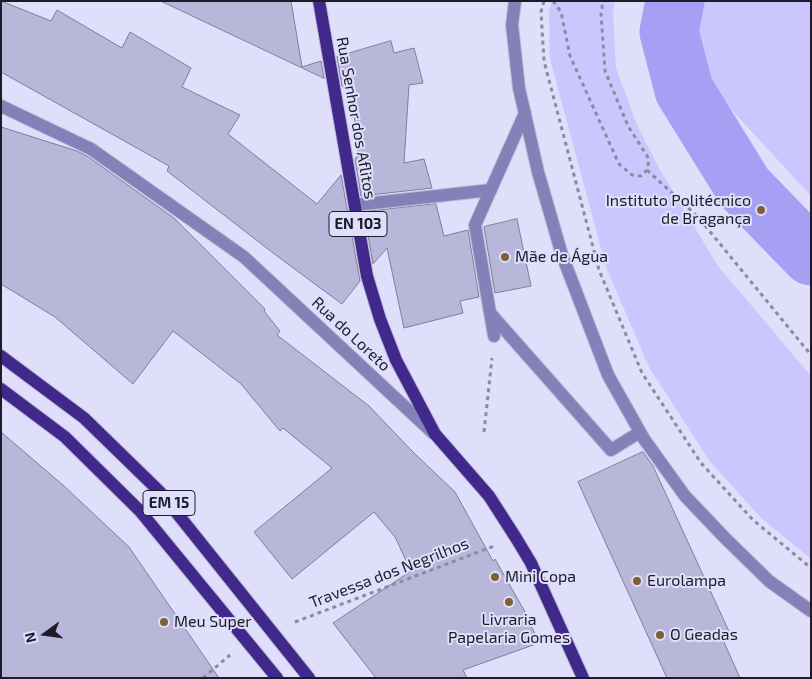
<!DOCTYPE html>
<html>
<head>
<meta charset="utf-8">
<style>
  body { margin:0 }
  #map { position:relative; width:812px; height:679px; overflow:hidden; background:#dfdefb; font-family:"Exo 2",sans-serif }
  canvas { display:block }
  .frame { position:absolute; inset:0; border:2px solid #1c1b27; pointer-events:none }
  .north { position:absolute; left:20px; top:609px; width:50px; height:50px; -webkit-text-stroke:4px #dfdefb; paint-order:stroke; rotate:256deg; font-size:14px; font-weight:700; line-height:20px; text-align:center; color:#1c1b27 }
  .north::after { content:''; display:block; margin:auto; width:18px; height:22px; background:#1c1b27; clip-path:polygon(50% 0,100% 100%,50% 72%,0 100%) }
</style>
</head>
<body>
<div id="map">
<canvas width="812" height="679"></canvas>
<div class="frame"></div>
<div class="north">N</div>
</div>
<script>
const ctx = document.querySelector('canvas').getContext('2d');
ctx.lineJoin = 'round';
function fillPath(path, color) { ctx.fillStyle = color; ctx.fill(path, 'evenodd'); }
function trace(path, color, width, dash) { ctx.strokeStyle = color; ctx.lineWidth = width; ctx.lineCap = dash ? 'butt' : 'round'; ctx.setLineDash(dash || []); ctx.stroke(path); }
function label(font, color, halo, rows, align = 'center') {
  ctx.font = font + ' "Exo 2",sans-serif'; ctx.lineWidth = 4; ctx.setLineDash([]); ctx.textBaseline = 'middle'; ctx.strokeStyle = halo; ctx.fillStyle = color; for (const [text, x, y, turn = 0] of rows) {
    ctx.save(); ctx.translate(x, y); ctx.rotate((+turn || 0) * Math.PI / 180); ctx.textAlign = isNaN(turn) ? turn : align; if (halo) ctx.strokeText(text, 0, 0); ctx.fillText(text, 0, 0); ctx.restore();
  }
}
fillPath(new Path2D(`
  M552 1H615L613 13 616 68 637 125 659 168 718 266 811 376V559L760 517 709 460 649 367 606 267 550 59 549 12Z
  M701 1H811V196L707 83 694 32Z`), '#cbc7fe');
trace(new Path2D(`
  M675 1 669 32 684 90 744 187 811 256`), '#a79ff3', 59);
const building = new Path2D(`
  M1 1 51 21 57 10 122 48 130 32 191 68 182 87 240 115 228 134 317 204 341 175 360 281 342 304 277 256 167 171 169 166 1 72Z
  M161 1H291L302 67 321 61 324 78Z
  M391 41 394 53 414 48 423 83 409 85 404 163 424 159 432 188 361 196 355 159 359 154 351 91 342 86 337 57Z
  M1 127 77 151 87 156 174 218 265 309 264 311 280 331 277 335 369 406 413 452 455 492 493 561 495 559 525 612 539 643 463 670 467 678H376L333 623 411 571 395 537 374 512 292 579 254 532 332 468 283 428 280 431 241 384 173 331 133 384 55 317 1 284Z
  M436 204 444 236 468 230 479 297 460 301 463 313 404 328 387 248 373 264 364 212Z
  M517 219 531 286 495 293 484 227Z
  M1 432 64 486 129 547 219 678H1Z
  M643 452 653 466 732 638 724 642 740 678H667L578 482Z`);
fillPath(building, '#b8b6d9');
trace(building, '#7f7d9d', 1);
const minor = new Path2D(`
  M515 1 512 25 519 88 538 172 562 255 608 375 644 439 685 496 725 538 769 581 811 611
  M1 106 91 149 244 257 433 433
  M355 205 491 190
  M490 313 611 450 640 432
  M494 336 475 225 525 113`);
const major = new Path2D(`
  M319 1 367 276 380 319 396 360 435 434 489 496 516 538 531 563 583 678
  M1 356 84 418 160 492 309 678
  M1 389 65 437 140 511 277 678`);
trace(minor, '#bcbbd5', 14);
trace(major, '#bcbbd5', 14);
trace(new Path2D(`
  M544 1 541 12 544 61 599 270 642 373 701 463 753 520 811 568
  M553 1 561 12 570 56 619 164 632 175 641 176 647 170 649 159 628 126 605 71 601 14 603 1
  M647 170 698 217 811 355
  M484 432 492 358
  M295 622 494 546
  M203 678 230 655`), '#8b8a9f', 3, [4, 4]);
trace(minor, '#8580b7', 12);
trace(major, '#41298b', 12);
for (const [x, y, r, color] of [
  [761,210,5,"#7d6134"],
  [505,257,5,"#7d6134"],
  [495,577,5,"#7d6134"],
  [637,581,5,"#7d6134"],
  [509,602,5,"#7d6134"],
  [164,622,5,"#7d6134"],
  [660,635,5,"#7d6134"]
]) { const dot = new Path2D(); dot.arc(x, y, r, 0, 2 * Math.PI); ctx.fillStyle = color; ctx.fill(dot); trace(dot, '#dfdefb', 2); }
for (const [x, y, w] of [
  [358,224,58],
  [169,503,52]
]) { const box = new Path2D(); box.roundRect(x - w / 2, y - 12.5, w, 25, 4); ctx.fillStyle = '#dfdefb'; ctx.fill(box); trace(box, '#1c1b27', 1); }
label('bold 15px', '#1c1b27', null, [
  ["EN 103",358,224],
  ["EM 15",169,503]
]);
label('16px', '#1c1b27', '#dfdefb', [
  ["Rua Senhor dos Aflitos",356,118,80],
  ["Rua do Loreto",351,334,43],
  ["Travessa dos Negrilhos",389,573,-21]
]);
label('16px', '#1c1b27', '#dfdefb', [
  ["Instituto Politécnico",751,201,"right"],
  ["de Bragança",751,219,"right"],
  ["Mãe de Água",515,257],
  ["Mini Copa",505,577],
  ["Eurolampa",647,581],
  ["Livraria",509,620,"center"],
  ["Papelaria Gomes",509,638,"center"],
  ["Meu Super",174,622],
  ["O Geadas",670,635]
], 'left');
</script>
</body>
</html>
